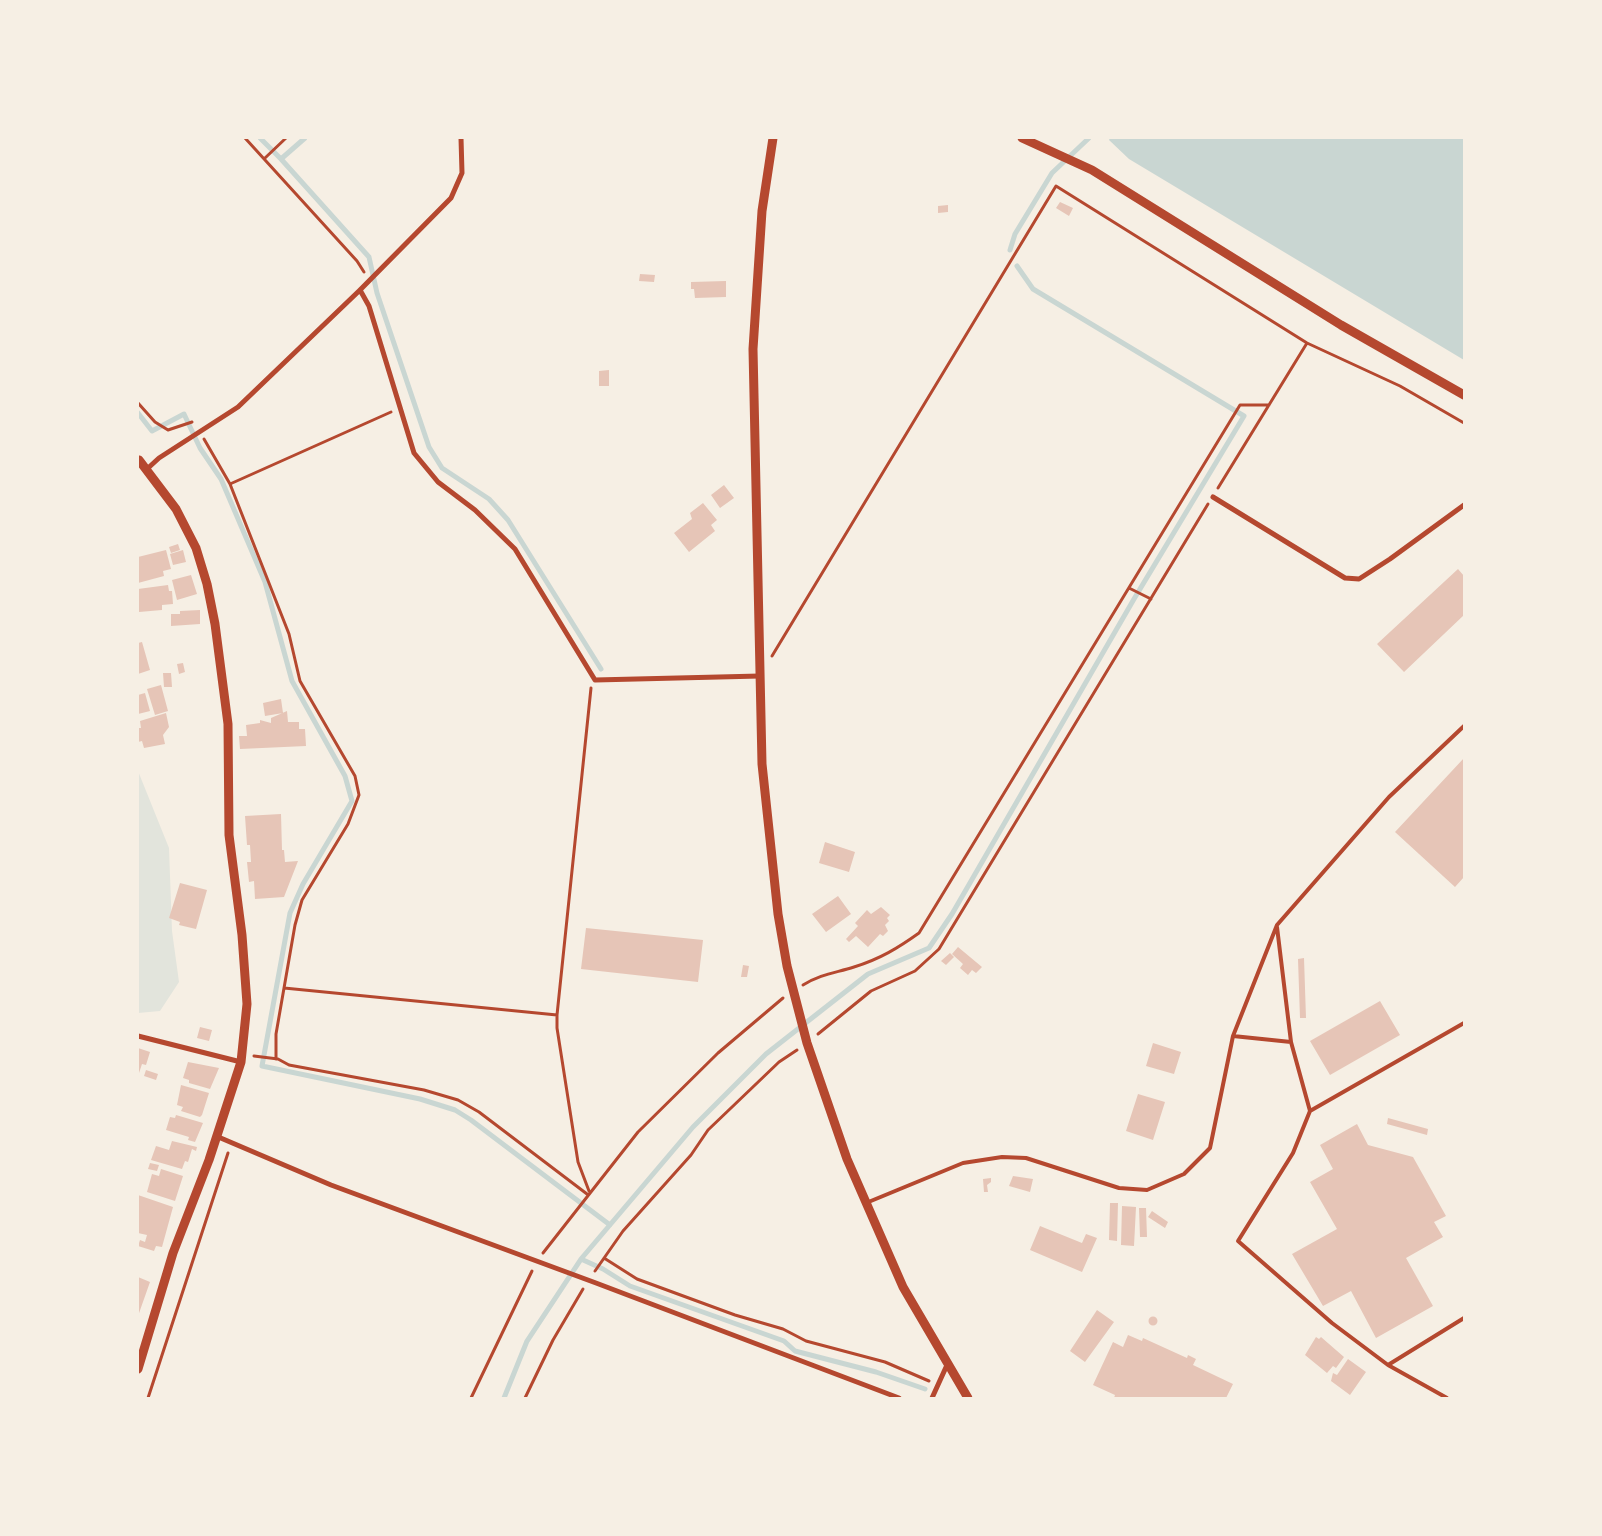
<!DOCTYPE html>
<html>
<head>
<meta charset="utf-8">
<style>
  body { margin:0 }
  #map { position:relative; width:1602px; height:1536px; overflow:hidden; background:#f6efe4; font-family:"Fira Sans Condensed",sans-serif }
  canvas { display:block }
  .frame { position:absolute; inset:0; border:139px solid #f6efe4; pointer-events:none }
</style>
</head>
<body>
<div id="map">
<canvas width="1602" height="1536"></canvas>
<div class="frame"></div>
</div>
<script>
const ctx = document.querySelector('canvas').getContext('2d');
ctx.lineJoin = 'round';
function fillPath(path, color) { ctx.fillStyle = color; ctx.fill(path, 'evenodd'); }
function trace(path, color, width, dash) { ctx.strokeStyle = color; ctx.lineWidth = width; ctx.lineCap = dash ? 'butt' : 'round'; ctx.setLineDash(dash || []); ctx.stroke(path); }
fillPath(new Path2D(`
  M138 771 169 848 172 931 179 982 160 1011 138 1013Z`), '#e2e4dc');
fillPath(new Path2D(`
  M1110 138H1464V360L1129 159 1109 140Z`), '#c9d6d2');
trace(new Path2D(`
  M260 138 281 159
  M305 138 281 159 369 257 377 293 429 447 442 468 489 499 508 520 601 669
  M1010 250 1015 234 1052 173 1089 138
  M138 413 152 431 184 414 200 448 221 479 265 582 292 681 345 776 352 801 303 884 290 913 262 1066 420 1099 455 1110 471 1120 610 1225
  M581 1259 603 1269 630 1286 784 1341 795 1351 876 1372 925 1389
  M504 1398 527 1341 581 1259 693 1127 766 1054 868 974 929 948 952 914 1134 599 1244 416 1033 289 1017 266`), '#c9d6d2', 5);
fillPath(new Path2D(`
  M1060 202 1073 208 1069 216 1056 208Z
  M948 205V212L938 213V206Z
  M640 274 655 275 654 282 639 281Z
  M726 281V297L695 298 694 289H691V282Z
  M609 370V386H599V371Z
  M724 485 734 498 720 508 711 495Z
  M703 503 717 520 711 525 715 531 689 552 674 533 692 519 690 513Z
  M178 544 180 550 171 553 169 547Z
  M166 550 171 569 163 571 164 576 138 583V557Z
  M183 550 186 562 173 565 170 554Z
  M1458 569 1464 576V615L1404 672 1377 644Z
  M191 575 197 594 177 600 172 580Z
  M168 585 169 591H172L173 604 162 605V610L139 612 138 589Z
  M200 610V624L171 626V614H180V611Z
  M142 642 150 670 138 674V643Z
  M183 663 185 672 179 674 177 664Z
  M163 673H171L172 687H164Z
  M161 685 168 711 155 715 147 689Z
  M145 693 150 711 138 714V695Z
  M281 699 283 713 265 716 263 703Z
  M287 711 288 722H299V729H305L306 746 240 749 239 736H247L246 725 260 723V720L271 723V718Z
  M166 713 169 727 163 735 165 744 144 748 142 741 138 742V728H141L140 721Z
  M1464 758V877L1455 887 1395 832Z
  M281 814 282 850H284L285 862 298 861 284 897 255 899 254 881 249 882 247 862H251L250 845H247L245 816Z
  M825 842 855 852 849 872 819 863Z
  M180 883 207 890 196 929 179 925 180 922 169 918Z
  M838 896 851 914 826 932 812 914Z
  M881 907 890 915 887 918 889 921 885 925 888 931 883 936 880 934 868 947 856 936 849 942 846 939 858 926 855 923 867 910 871 914Z
  M586 928 703 940 698 982 581 969Z
  M958 947 982 967 976 973 972 970 968 975 960 968 963 964 952 954Z
  M950 953 954 957 946 965 941 961Z
  M1304 958 1306 1018H1300L1298 959Z
  M743 965 749 966 747 977H741Z
  M1380 1001 1400 1035 1330 1075 1310 1041Z
  M200 1027 212 1030 209 1041 197 1038Z
  M1153 1043 1181 1052 1174 1074 1146 1066Z
  M138 1048 150 1052 146 1065 142 1064 138 1076Z
  M188 1062 219 1068 210 1089 189 1083V1080L183 1078Z
  M146 1070 158 1074 156 1080 144 1076Z
  M181 1085 209 1093 202 1115 200 1117 181 1111 183 1107 177 1105Z
  M1138 1094 1165 1102 1153 1140 1126 1131Z
  M176 1115 203 1123 195 1142 188 1140 189 1137 166 1130 170 1117 175 1118Z
  M1388 1118 1428 1129 1427 1135 1387 1124Z
  M1357 1124 1368 1145 1413 1157 1446 1216 1434 1222 1443 1237 1406 1258 1433 1306 1376 1338 1351 1291 1323 1306 1292 1254 1337 1229 1310 1182 1333 1169 1320 1145Z
  M172 1141 197 1147 196 1151 192 1149 188 1162 185 1161 182 1169 151 1160 156 1146 169 1150Z
  M150 1163 159 1165 157 1171 148 1169Z
  M161 1169 183 1176 175 1201 147 1192 152 1174 159 1176Z
  M1013 1176 1033 1179 1030 1192 1009 1186Z
  M991 1178V1182L987 1185 988 1192H984L983 1179Z
  M138 1195 173 1207 162 1247 156 1246 154 1251 138 1246 140 1240 145 1242 147 1235 138 1233Z
  M1110 1203H1118L1117 1241 1109 1240Z
  M1122 1206 1136 1207 1134 1246 1121 1245Z
  M1139 1208H1146L1147 1237H1140Z
  M1152 1211 1168 1222 1165 1228 1148 1217Z
  M1040 1226 1082 1243 1086 1234 1097 1238 1082 1272 1030 1250Z
  M138 1277 150 1282 138 1316Z
  M1097 1310 1114 1322 1085 1362 1070 1351Z
  M1148.5 1321a4.5 4.5 0 1 1 9 0a4.5 4.5 0 1 1-9 0Z
  M1128 1335 1142 1341 1143 1338 1187 1358 1188 1355 1196 1359 1193 1365 1233 1384 1226 1398H1114L1115 1395 1093 1385 1113 1342 1123 1347Z
  M1316 1337 1319 1339 1321 1337 1344 1357 1336 1368 1333 1366 1327 1373 1305 1355Z
  M1348 1359 1366 1372 1350 1395 1331 1381 1333 1373 1337 1375Z`), '#e6c5b7');
trace(new Path2D(`
  M245 138 357 261 364 272
  M265 158 286 138
  M138 403 155 422 168 430 192 422
  M204 439 230 484 289 634 300 681 355 776 359 795 348 824 302 900 295 925 276 1034V1059
  M230 484 391 412
  M1218 488 1307 343
  M1129 588 1151 599
  M772 656 1056 186 1307 343 1400 386 1464 423
  M803 985C821 974 835 973 854 967 880 959 898 948 919 933L1240 405H1269
  M284 988 557 1015
  M818 1034 871 991 915 971 939 949 1208 504
  M254 1056 278 1059 289 1065 424 1090 458 1100 479 1112 587 1194
  M589 1191 578 1162 557 1028V1015L591 688
  M543 1253 638 1132 718 1053 783 998
  M604 1258 637 1279 735 1315 783 1329 806 1341 885 1362 929 1381
  M595 1271 623 1231 691 1155 708 1130 779 1062 797 1050
  M148 1398 228 1153
  M471 1398 532 1271
  M525 1398 553 1340 583 1289`), '#b5482f', 3);
trace(new Path2D(`
  M1277 927 1291 1042
  M1233 1036 1291 1042 1310 1111 1293 1153 1238 1241 1332 1323 1388 1365 1447 1398
  M1310 1111 1464 1023
  M866 1203 963 1163 1002 1157 1026 1158 1119 1188 1147 1190 1184 1174 1210 1148 1233 1036 1277 925 1389 797 1464 726
  M1388 1365 1464 1318`), '#b5482f', 4);
trace(new Path2D(`
  M360 290 369 306 414 453 438 482 475 510 515 549 595 680 760 676
  M147 469 159 458 238 407 360 290 451 198 462 173 461 138
  M1213 497 1345 578 1359 579 1390 559 1464 505
  M138 1036 241 1062
  M216 1136 331 1185 596 1283 899 1398
  M932 1398 947 1365`), '#b5482f', 5);
trace(new Path2D(`
  M773 138 762 211 753 349 762 764 778 914 787 966 807 1043 847 1159 903 1287 968 1398
  M1022 138 1092 170 1341 325 1464 395
  M138 1369 173 1253 209 1160 241 1062 247 1004 242 935 229 835 228 724 215 624 207 584 196 548 176 509 139 460`), '#b5482f', 9);
</script>
</body>
</html>
